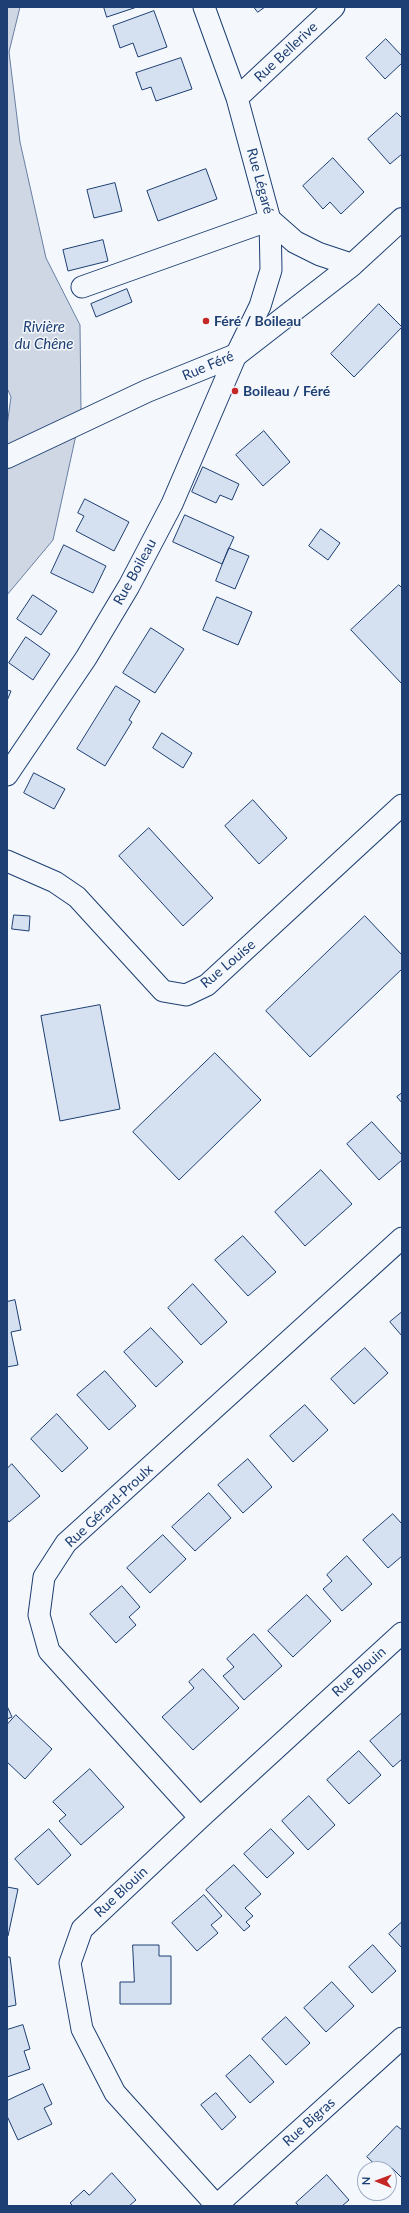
<!DOCTYPE html>
<html>
<head>
<meta charset="utf-8">
<style>
  body { margin:0 }
  #map { position:relative; width:409px; height:2213px; overflow:hidden; background:#f4f7fb; font-family:Lato,sans-serif }
  canvas { display:block }
  .frame { position:absolute; inset:0; border:8px solid #1d3f73; pointer-events:none }
  .north { position:absolute; left:357px; top:2161px; width:40px; height:40px; box-sizing:border-box; background:#f4f7fb; border:1px solid #9eadc5; border-radius:50%; rotate:271deg; font-size:11px; font-weight:700; line-height:16px; text-align:center; color:#1d3f73 }
  .north::after { content:''; display:block; margin:auto; width:14px; height:18px; background:#c62828; clip-path:polygon(50% 0,100% 100%,50% 72%,0 100%) }
</style>
</head>
<body>
<div id="map">
<canvas width="409" height="2213"></canvas>
<div class="frame"></div>
<div class="north">N</div>
</div>
<script>
const ctx = document.querySelector('canvas').getContext('2d');
ctx.lineJoin = 'round';
function fillPath(path, color) { ctx.fillStyle = color; ctx.fill(path, 'evenodd'); }
function trace(path, color, width, dash) { ctx.strokeStyle = color; ctx.lineWidth = width; ctx.lineCap = dash ? 'butt' : 'round'; ctx.setLineDash(dash || []); ctx.stroke(path); }
function label(font, color, halo, rows, align = 'center') {
  ctx.font = font + ' Lato,sans-serif'; ctx.lineWidth = 3; ctx.setLineDash([]); ctx.textBaseline = 'middle'; ctx.strokeStyle = halo; ctx.fillStyle = color; for (const [text, x, y, turn = 0] of rows) {
    ctx.save(); ctx.translate(x, y); ctx.rotate((+turn || 0) * Math.PI / 180); ctx.textAlign = isNaN(turn) ? turn : align; if (halo) ctx.strokeText(text, 0, 0); ctx.fillText(text, 0, 0); ctx.restore();
  }
}
const water = new Path2D(`
  M7 7H20L9 52 20 142 46 258 80 325 81 412 53 540 7 595V426L11 397 7 388Z`);
fillPath(water, '#cfd7e4');
trace(water, '#687fa3', 1);
const building = new Path2D(`
  M104 7H137L107 17Z
  M254 7H265L258 12Z
  M154 11 167 47 138 57 133 43 120 48 113 26Z
  M386 39 402 56V63L385 79 366 58Z
  M181 58 192 89 156 101 151 87 142 90 136 73Z
  M397 113 402 118V154L390 164 368 139Z
  M333 158 364 192 341 214 330 202 323 209 303 186Z
  M206 169 217 199 158 221 147 191Z
  M115 183 122 211 94 218 87 190Z
  M103 240 108 261 68 271 63 250Z
  M127 289 132 302 96 317 91 304Z
  M379 304 402 327 354 377 331 354Z
  M264 431 290 462 263 486 236 455Z
  M203 467 239 484 232 500 220 495 216 503 192 492Z
  M85 499 129 522 114 551 76 531 84 516 78 513Z
  M185 515 234 537 222 564 173 542Z
  M321 529 340 543 328 560 309 546Z
  M64 545 106 566 93 593 51 573Z
  M229 548 249 556 235 589 216 581Z
  M399 585 402 588V684L351 630Z
  M33 595 57 611 41 635 17 619Z
  M217 597 252 612 238 645 203 630Z
  M151 628 184 649 155 693 123 673Z
  M26 637 50 654 33 680 9 663Z
  M116 686 140 701 129 720 132 722 105 766 77 749Z
  M7 690 11 691 7 701Z
  M162 733 192 753 183 768 153 748Z
  M34 773 65 789 54 809 24 793Z
  M253 800 287 838 259 864 225 826Z
  M149 828 213 898 183 926 119 856Z
  M14 915 30 916 29 931 12 929Z
  M365 916 402 955V969L310 1057 266 1011Z
  M100 1005 120 1109 60 1121 41 1016Z
  M215 1053 261 1100 179 1180 133 1132Z
  M402 1093V1103L397 1097Z
  M372 1122 402 1155V1160L379 1180 347 1144Z
  M321 1170 352 1204 305 1246 275 1212Z
  M243 1236 276 1272 248 1296 215 1260Z
  M193 1284 227 1322 201 1345 168 1308Z
  M15 1300 21 1330 11 1332 18 1365 7 1367V1302Z
  M402 1312V1336L390 1322Z
  M151 1328 183 1362 156 1387 124 1352Z
  M365 1348 388 1373 354 1404 331 1379Z
  M105 1371 136 1406 109 1430 77 1395Z
  M305 1405 328 1430 293 1462 270 1436Z
  M57 1414 88 1448 62 1472 31 1439Z
  M248 1459 272 1487 243 1513 218 1485Z
  M12 1464 40 1496 9 1522 7 1519V1469Z
  M209 1493 231 1518 195 1551 172 1527Z
  M393 1514 402 1524V1556L388 1568 363 1540Z
  M163 1535 186 1559 150 1593 127 1568Z
  M347 1556 372 1584 342 1611 323 1589 332 1581 327 1575Z
  M122 1586 140 1607 129 1617 136 1625 116 1643 90 1614Z
  M307 1595 331 1621 293 1657 268 1631Z
  M254 1634 282 1666 244 1700 223 1676 234 1667 227 1659Z
  M203 1669 239 1708 193 1750 162 1717 194 1688 189 1682Z
  M7 1706 12 1717 7 1719Z
  M402 1713V1759L393 1767 370 1741Z
  M16 1715 52 1749 25 1779 7 1762V1725Z
  M359 1751 381 1775 349 1804 327 1780Z
  M90 1769 124 1807 81 1845 59 1821 66 1815 53 1802Z
  M309 1796 335 1825 308 1850 282 1821Z
  M49 1829 71 1855 38 1885 15 1859Z
  M271 1829 294 1853 267 1878 244 1854Z
  M234 1865 261 1894 245 1908 253 1916 246 1922 250 1926 244 1931 206 1890Z
  M7 1887 18 1889 8 1936 7 1935Z
  M204 1895 222 1916 211 1925 218 1933 197 1951 172 1923Z
  M402 1922V1948L389 1934Z
  M133 1945H159V1956H171V2004H120V1982H134Z
  M373 1945 396 1971 372 1993 349 1967Z
  M7 1957H10L16 2005 7 2007Z
  M332 1982 354 2006 326 2032 304 2008Z
  M286 2017 310 2043 286 2065 262 2039Z
  M23 2025 30 2049 24 2051 30 2069 7 2077V2030Z
  M250 2055 274 2082 250 2103 226 2076Z
  M43 2084 52 2104 44 2108 52 2124 18 2140 7 2116V2101Z
  M216 2093 236 2117 222 2130 201 2105Z
  M397 2126 402 2130V2178L392 2168 389 2171V2169H380L367 2157Z
  M112 2173 136 2200 129 2206H73L70 2203 84 2190 89 2195Z
  M327 2175 349 2200 342 2206H299L296 2203Z`);
fillPath(building, '#d5e0f0');
trace(building, '#1d3f73', 1);
const minor = new Path2D(`
  M237 98 334 7
  M82 287 270 220
  M7 775 86 658 129 586 172 504 236 355 260 306 271 270 270 220 237 98 204 7
  M7 861 55 882 77 897 163 991 186 995 207 985 402 805
  M200 1818 49 1651 39 1615 44 1577 66 1543 402 1238
  M216 2206 402 2038
  M217 2206 115 2093 82 2029 70 1963 82 1929 200 1818 402 1633`);
const tertiary = new Path2D(`
  M270 220 295 242 319 254 352 265
  M7 457 147 391 236 355 352 265 402 219`);
trace(minor, '#1d3f73', 23);
trace(tertiary, '#1d3f73', 24);
trace(minor, '#f4f7fb', 21);
trace(tertiary, '#f4f7fb', 22);
for (const [x, y, r, color] of [
  [206,321,4,"#c62828"],
  [235,391,4,"#c62828"]
]) { const dot = new Path2D(); dot.arc(x, y, r, 0, 2 * Math.PI); ctx.fillStyle = color; ctx.fill(dot); trace(dot, '#f4f7fb', 1.5); }
label('14px', '#1d3f73', '#f4f7fb', [
  ["Rue Bellerive",286,52,-43],
  ["Rue Légaré",260,181,75],
  ["Rue Féré",208,366,-23],
  ["Rue Boileau",135,572,-61],
  ["Rue Louise",228,964,-40],
  ["Rue Gérard-Proulx",109,1506,-43],
  ["Rue Blouin",359,1672,-42],
  ["Rue Blouin",121,1892,-43],
  ["Rue Bigras",309,2122,-42]
]);
label('bold 14px', '#1d3f73', '#f4f7fb', [
  ["Féré / Boileau",214,321],
  ["Boileau / Féré",243,391]
], 'left');
label('italic 15px', '#1d3f73', '#f4f7fb', [
  ["Rivière",44,327],
  ["du Chêne",44,344]
]);
</script>
</body>
</html>
